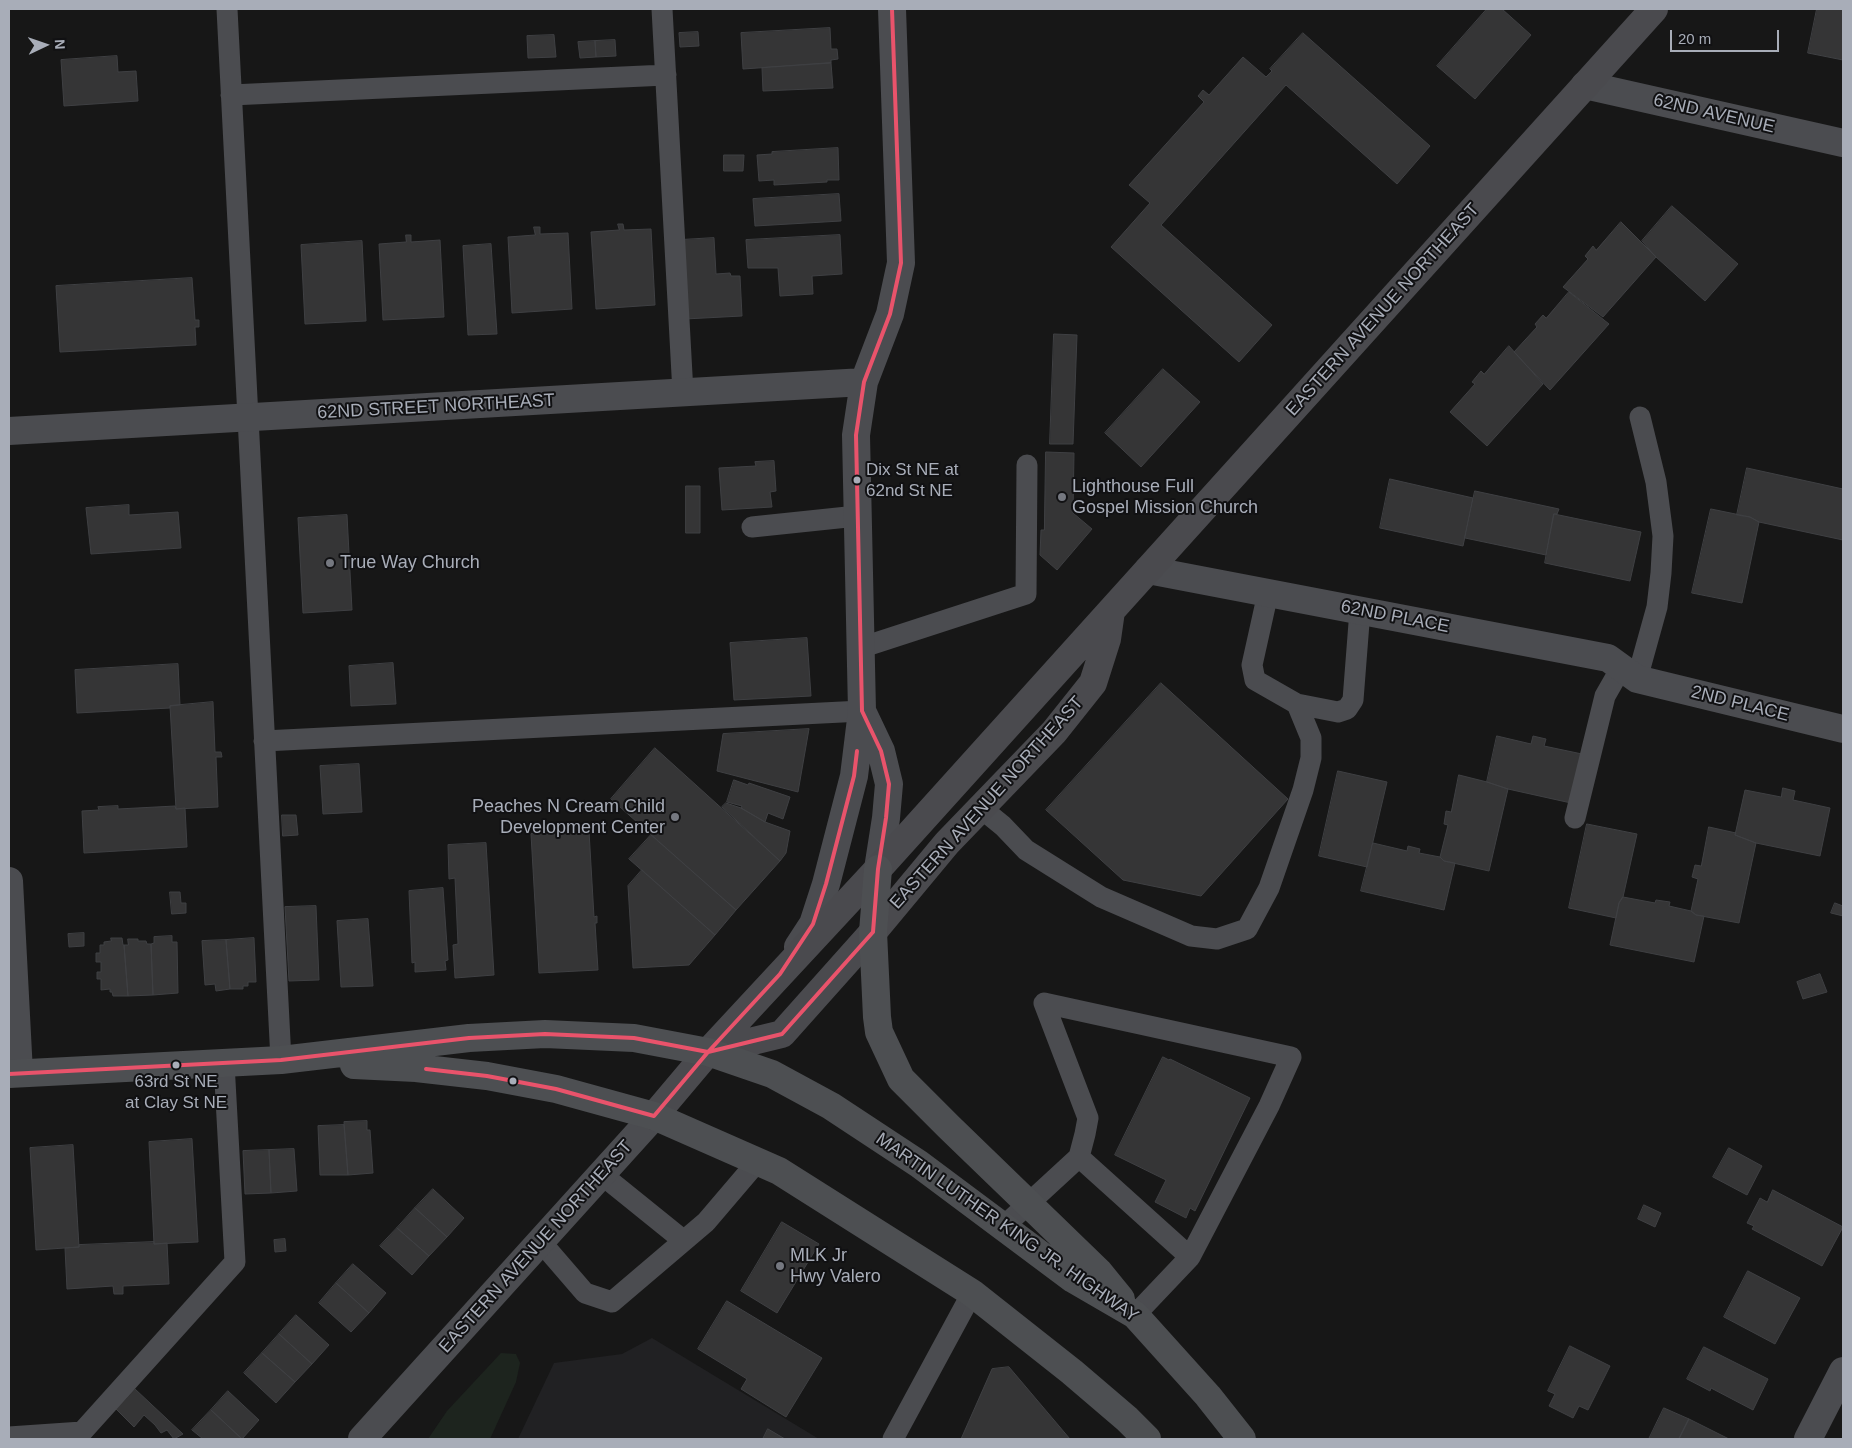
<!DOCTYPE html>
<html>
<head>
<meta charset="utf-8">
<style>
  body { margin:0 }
  #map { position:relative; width:1852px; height:1448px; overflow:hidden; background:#171717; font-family:Helvetica,sans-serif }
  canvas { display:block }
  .frame { position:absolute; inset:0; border:10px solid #a8adb8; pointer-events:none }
  .north { position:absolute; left:20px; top:20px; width:50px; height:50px; -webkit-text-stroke:4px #111113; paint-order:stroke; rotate:87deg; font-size:14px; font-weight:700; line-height:20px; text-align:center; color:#a8adb8 }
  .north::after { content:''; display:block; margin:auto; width:18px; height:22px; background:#a8adb8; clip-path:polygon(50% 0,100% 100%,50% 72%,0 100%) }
  .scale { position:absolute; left:1670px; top:30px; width:109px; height:22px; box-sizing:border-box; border:2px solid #a8adb8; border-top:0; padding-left:6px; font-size:15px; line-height:18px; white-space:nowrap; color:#a8adb8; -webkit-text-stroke:4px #111113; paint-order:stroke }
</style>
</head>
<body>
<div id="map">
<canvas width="1852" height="1448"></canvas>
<div class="frame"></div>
<div class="north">N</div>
<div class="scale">20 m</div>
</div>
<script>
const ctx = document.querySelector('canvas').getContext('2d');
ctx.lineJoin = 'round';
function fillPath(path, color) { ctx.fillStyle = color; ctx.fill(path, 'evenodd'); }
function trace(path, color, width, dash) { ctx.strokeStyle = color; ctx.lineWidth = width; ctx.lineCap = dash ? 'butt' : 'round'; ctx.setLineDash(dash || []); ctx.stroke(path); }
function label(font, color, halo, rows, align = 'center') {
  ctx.font = font + ' Helvetica,sans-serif'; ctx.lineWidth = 4; ctx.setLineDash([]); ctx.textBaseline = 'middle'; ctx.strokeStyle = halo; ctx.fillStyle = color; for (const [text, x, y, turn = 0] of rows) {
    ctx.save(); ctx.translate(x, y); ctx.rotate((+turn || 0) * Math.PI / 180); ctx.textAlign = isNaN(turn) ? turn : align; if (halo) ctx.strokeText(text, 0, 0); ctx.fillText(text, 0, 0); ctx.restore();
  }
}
fillPath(new Path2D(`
  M652 1338 819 1439H518L554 1363 622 1354Z`), '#212123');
fillPath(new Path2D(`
  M501 1353 516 1354 520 1363 516 1382 490 1439H428L447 1411Z`), '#1d241e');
const building = new Path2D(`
  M1487 9H1502L1531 35 1475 99 1437 66Z
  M1817 9H1843V60L1808 53Z
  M830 28 831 49H837L838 59 831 60V63L743 69 741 33Z
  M698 32 699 46 680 47 679 33Z
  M1303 33 1430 146 1397 184 1286 85 1161 225 1272 325 1239 362 1111 247 1150 203 1129 185 1204 102 1198 96 1203 90 1209 95 1243 57 1266 77 1272 71 1270 69Z
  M554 35 556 57 528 58 527 36Z
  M615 40 616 56 596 57 595 41Z
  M595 41 596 57 580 58 578 42Z
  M117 56 118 72 136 71 138 101 64 106 61 60Z
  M831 63 833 88 763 91 762 68Z
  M838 148 839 180H827V182L774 185V180L759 181 757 155 772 154V152Z
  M724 155H744L743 171H724Z
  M839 194 841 221 755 226 753 199Z
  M1672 206 1738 264 1705 301 1656 257 1642 241Z
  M1621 222 1656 257 1603 317 1563 287 1588 259 1585 256 1593 246 1596 250Z
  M618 224H623L624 230 651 229 655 305 596 309 591 232 619 230Z
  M534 227H540V234L568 233 572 309 512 313 508 237 535 235Z
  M406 235H411V242L440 240 444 317 383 320 379 244 406 242Z
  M840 235 842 274 812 276 813 294 780 296 778 268H748L746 240Z
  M714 238 716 274 730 273 731 276H740L742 316 685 319 681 240Z
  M362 241 366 321 305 324 301 245Z
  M491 244 497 334 468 335 463 246Z
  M192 278 195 320H199V327H195L196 345 60 352 56 286Z
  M1569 292 1609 324 1550 390 1514 352 1537 327 1535 324 1543 315 1546 318Z
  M1054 334 1077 335 1073 444H1050Z
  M1509 346 1543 384 1487 446 1450 412 1475 384 1472 382 1481 371 1484 374Z
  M1163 369 1200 402 1141 467 1105 433Z
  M1046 452 1074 453 1073 513 1092 529 1057 570 1040 555 1041 530H1044Z
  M774 461 776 491 770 492 772 507 722 510 719 468 756 466 755 462Z
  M1747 468 1843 489V540L1759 522 1750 517 1737 515Z
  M1390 479 1473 498 1463 546 1380 528Z
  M686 486H700V533H686Z
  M1475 491 1559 509 1557 514H1554L1546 555 1465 538Z
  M129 505V515L178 512 181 548 91 554 86 508Z
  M1711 509 1750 517 1759 522 1742 603 1692 593Z
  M1554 514 1641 532 1630 581 1545 563Z
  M347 515 352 610 303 613 298 518Z
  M807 638 811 696 734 700 730 643Z
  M393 663 396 704 351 706 349 666Z
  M178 664 180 705 170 706V708L77 713 75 670Z
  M1161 683 1288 799 1201 896 1123 880 1046 810Z
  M213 702 215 752H221L222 757H216L218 807 176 809 170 706Z
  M809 729 798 792 717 771 723 734Z
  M1497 736 1531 744 1533 736 1546 739 1544 746 1582 754 1571 803 1508 789 1487 782Z
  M655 748 780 861 736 910 611 799Z
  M359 764 362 812 323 814 320 766Z
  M1338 771 1387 782 1367 867 1319 856Z
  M1459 775 1487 782 1508 789 1489 871 1444 861 1440 857 1448 825 1444 824 1446 811 1451 812Z
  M734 780 748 785 749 783 790 797 783 819 768 813 765 822 741 808 742 806 727 802Z
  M1783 788 1795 791 1793 800 1830 808 1820 856 1756 843 1735 835 1745 790 1781 797Z
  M726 803 741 808 765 822 790 831 786 853 780 861 722 807Z
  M118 806V809L175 806 176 809 185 808 187 847 84 853 82 811 99 810 98 807Z
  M282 815H296L298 835 283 836Z
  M1587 824 1637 834 1623 897 1619 903 1616 918 1569 908Z
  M1709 827 1736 833 1735 835 1756 843 1739 923 1696 915 1691 911 1698 879 1692 877 1695 865 1701 866Z
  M589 831 594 917 597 916V923H595L598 970 539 973 531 834Z
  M651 835 736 910 715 935 629 859Z
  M486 843 494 975 455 978 453 945 458 944 455 878 449 879 448 845Z
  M1373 843 1407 851 1408 846 1420 849 1419 853 1440 857 1444 861 1455 863 1444 910 1361 891Z
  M642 870 715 935 689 965 633 968 628 886Z
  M443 888 448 960 445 961 446 970 415 972V962L412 963 409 891Z
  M170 892H180L181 903H186V913L172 914Z
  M1623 897 1655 903 1656 900 1670 902 1669 906 1691 911 1696 915 1704 916 1694 962 1610 945 1619 903Z
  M1835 903 1843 906V916L1831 913Z
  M316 906 319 980 289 981 285 907Z
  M368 919 373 986 341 987 337 921Z
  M84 933V946L69 947 68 934Z
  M172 936V942H177L178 993 153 995 151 944 154 943V937Z
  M111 938H122L123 945H124L128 996H113L112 992H110V989L101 990V979H97V972H101V962H96V953H100V945H104V942L111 941Z
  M254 938 256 982H248V986H243V989H230L226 940Z
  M128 939H138V941H146L147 944H151L153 995 128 996 124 945H128Z
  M226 940 230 989 216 991 215 984 205 985 202 941Z
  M1820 974 1827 992 1803 999 1797 982Z
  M1163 1057 1169 1060 1170 1059 1250 1098 1195 1211 1190 1208 1186 1218 1155 1202 1166 1180 1115 1155Z
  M367 1121V1130H370L373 1173 348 1175 344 1122Z
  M344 1125 348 1175H320L318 1126Z
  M192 1139 198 1242 154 1244 149 1142Z
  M73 1145 79 1247 36 1250 30 1148Z
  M1729 1148 1762 1166 1747 1195 1713 1177Z
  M294 1149 297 1191 271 1193 269 1150Z
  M269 1150 271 1193 245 1194 243 1151Z
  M433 1189 464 1218 447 1237 415 1208Z
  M1773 1190 1843 1227 1822 1266 1752 1229 1754 1226 1747 1223 1760 1198 1767 1202Z
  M1644 1205 1661 1213 1655 1227 1638 1219Z
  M415 1208 447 1237 429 1256 397 1228Z
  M782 1222 819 1244 777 1313 741 1291Z
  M397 1228 429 1256 412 1275 380 1246Z
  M285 1239 286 1251 275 1252 274 1240Z
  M154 1242V1244L167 1243 169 1284 123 1286V1294H114L113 1286 67 1289 65 1248 79 1247V1245Z
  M353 1264 386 1293 369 1313 336 1283Z
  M1748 1271 1800 1298 1775 1344 1724 1317Z
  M336 1283 369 1313 351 1332 319 1303Z
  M727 1301 822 1358 786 1417 741 1389 747 1379 698 1349Z
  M296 1315 329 1345 312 1364 279 1334Z
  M279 1334 312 1364 295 1382 262 1353Z
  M1570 1346 1610 1366 1588 1410 1579 1406 1573 1418 1549 1406 1555 1394 1548 1391Z
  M1704 1347 1768 1379 1753 1410 1711 1388 1710 1391 1687 1379Z
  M262 1353 295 1382 276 1403 244 1373Z
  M1009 1367 1070 1439H961L992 1369Z
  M135 1389 183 1434 174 1439 167 1430 161 1433 155 1425 144 1415 134 1427 116 1409Z
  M228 1391 259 1420 242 1439 211 1410Z
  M1664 1408 1689 1419 1679 1439H1649Z
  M211 1410 242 1439H203L192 1430Z
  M1689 1419 1729 1439H1679Z
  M768 1429 785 1439H763Z`);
fillPath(building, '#353536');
trace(building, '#3f4043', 1);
trace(new Path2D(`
  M227 9 281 1060
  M662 9 683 393
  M231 95 666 75
  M752 527 857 516
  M860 648 1026 594 1027 465
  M1637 679 1657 607 1661 573 1663 536 1656 482 1640 417
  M1297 704 1338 712 1347 709 1353 700 1360 610
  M264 741 862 711
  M981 808 1003 826 1026 850 1101 897 1191 936 1217 939 1247 929 1269 888 1303 790 1311 758V738L1297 704 1255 680 1252 665 1268 593
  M1575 818 1605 696 1621 668
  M1079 1157 1085 1134 1088 1118 1044 1003 1291 1057 1269 1106 1190 1257
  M601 1174 684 1241
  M1003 1227 1079 1157 1190 1257 1135 1315
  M541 1242 585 1293 612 1302 706 1222 758 1161
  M9 1437 82 1432 235 1262 224 1063
  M893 1439 972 1293`), '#4b4c50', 21);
trace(new Path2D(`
  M1585 85 1843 143
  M9 431 864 382
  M1148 570 1608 658 1637 679 1843 729
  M862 711 881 751 889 784 886 818 878 869
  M9 881 19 1073
  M798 947 813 924 826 884 854 776 862 711 856 435 864 382 890 314 901 263 892 9
  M362 1439 654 1116
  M1808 1439 1843 1371`), '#4b4c50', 28);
trace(new Path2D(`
  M708 1052 782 1034 873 932 947 843 1054 732 1093 683 1107 639 1111 611
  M654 1116 708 1052 878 869 1654 9`), '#4a4a4e', 28);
trace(new Path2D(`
  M878 869 873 932 877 1017 879 1032 901 1079 949 1127 1099 1272 1121 1299
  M354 1065 416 1068 487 1076 556 1089 654 1116 779 1171 972 1293 1072 1372 1127 1419 1147 1439
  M9 1074 281 1060 469 1038 545 1034 634 1038 708 1052 772 1074 831 1106 919 1164 1073 1279 1135 1315 1208 1396 1242 1439`), '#4d4f52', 28);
trace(new Path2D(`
  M426 1069 487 1076 556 1089 654 1116 708 1052 780 974 813 924 826 884 854 776 857 751
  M9 1074 281 1060 469 1038 545 1034 634 1038 708 1052 782 1034 873 932 878 869 886 818 889 784 881 751 862 711 856 435 864 382 890 314 901 263 892 9`), '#e9536b', 4);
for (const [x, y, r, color] of [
  [857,480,4.5,"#a8adb8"],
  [1062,497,5,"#757880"],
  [330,563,5,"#757880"],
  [675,817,5,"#757880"],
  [176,1065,4.5,"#a8adb8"],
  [513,1081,4.5,"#a8adb8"],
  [780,1266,5,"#757880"]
]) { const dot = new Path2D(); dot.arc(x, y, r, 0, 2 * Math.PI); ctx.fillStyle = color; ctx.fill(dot); trace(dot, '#111113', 2); }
label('17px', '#a8adb8', '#111113', [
  ["Dix St NE at",866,470],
  ["62nd St NE",866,491],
  ["63rd St NE",176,1082,"center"],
  ["at Clay St NE",176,1103,"center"]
], 'left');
label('18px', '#a8adb8', '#111113', [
  ["62ND AVENUE",1714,114,13],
  ["EASTERN AVENUE NORTHEAST",1383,310,-48],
  ["62ND STREET NORTHEAST",436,407,-3],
  ["62ND PLACE",1395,617,11],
  ["2ND PLACE",1740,704,14],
  ["EASTERN AVENUE NORTHEAST",987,803,-48],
  ["MARTIN LUTHER KING JR. HIGHWAY",1007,1228,35],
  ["EASTERN AVENUE NORTHEAST",536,1247,-48]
]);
label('18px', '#a8adb8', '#111113', [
  ["Lighthouse Full",1072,487],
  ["Gospel Mission Church",1072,508],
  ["True Way Church",340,563],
  ["Peaches N Cream Child",665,807,"right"],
  ["Development Center",665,828,"right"],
  ["MLK Jr",790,1256],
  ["Hwy Valero",790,1277]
], 'left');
</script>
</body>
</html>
